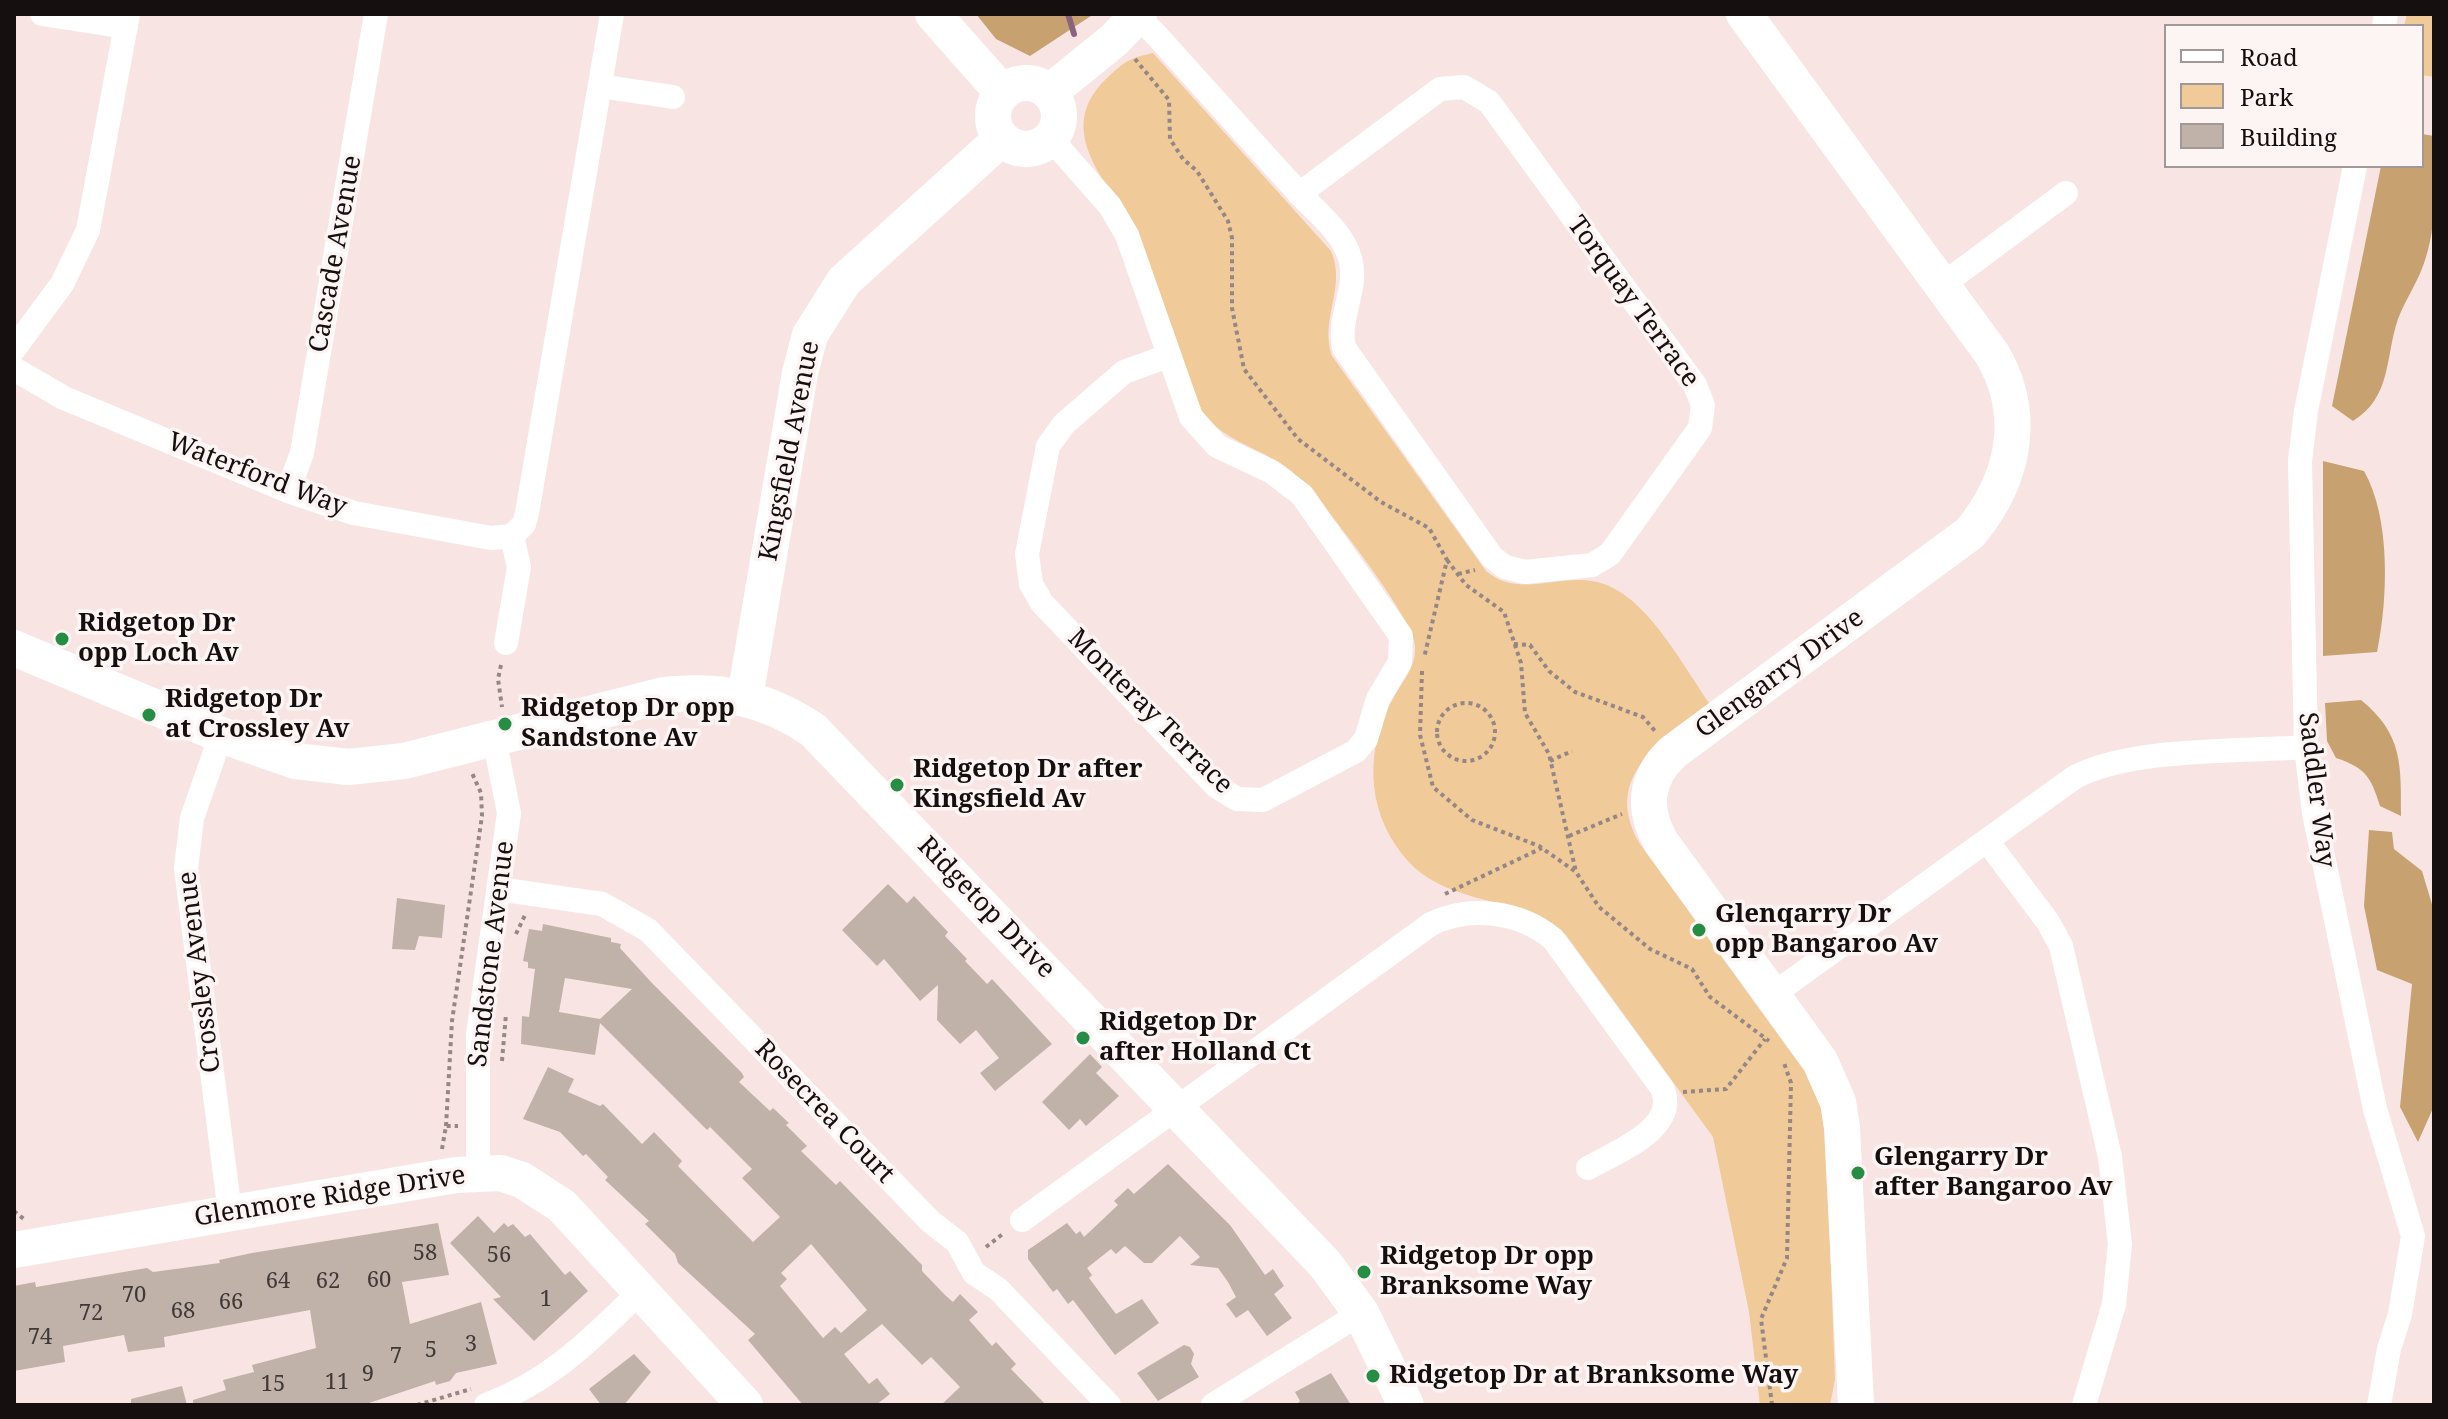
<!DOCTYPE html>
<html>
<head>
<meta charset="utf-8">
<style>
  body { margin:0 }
  #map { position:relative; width:2448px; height:1419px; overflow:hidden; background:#f8e5e3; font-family:"Noto Serif",serif }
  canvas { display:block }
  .frame { position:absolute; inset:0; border:16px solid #160f0f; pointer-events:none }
  .legend { position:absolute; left:2164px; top:24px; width:260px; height:144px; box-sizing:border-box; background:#fdf5f4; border:2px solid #a19998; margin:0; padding:10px 14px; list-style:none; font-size:24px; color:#160f0f }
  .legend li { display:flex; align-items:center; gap:16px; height:40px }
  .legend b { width:40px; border:2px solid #a19998 }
</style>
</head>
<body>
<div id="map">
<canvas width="2448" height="1419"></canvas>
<div class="frame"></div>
<ul class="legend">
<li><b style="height:10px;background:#fff"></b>Road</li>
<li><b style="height:22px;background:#f0ca98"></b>Park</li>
<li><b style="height:22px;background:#c0b1a9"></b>Building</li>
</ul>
</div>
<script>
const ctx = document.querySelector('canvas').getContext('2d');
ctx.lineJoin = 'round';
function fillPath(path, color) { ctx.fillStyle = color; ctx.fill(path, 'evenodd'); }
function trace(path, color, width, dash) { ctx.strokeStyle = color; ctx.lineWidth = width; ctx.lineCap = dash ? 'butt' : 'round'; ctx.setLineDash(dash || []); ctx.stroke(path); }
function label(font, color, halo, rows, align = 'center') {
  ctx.font = font + ' "Noto Serif",serif'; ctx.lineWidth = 7; ctx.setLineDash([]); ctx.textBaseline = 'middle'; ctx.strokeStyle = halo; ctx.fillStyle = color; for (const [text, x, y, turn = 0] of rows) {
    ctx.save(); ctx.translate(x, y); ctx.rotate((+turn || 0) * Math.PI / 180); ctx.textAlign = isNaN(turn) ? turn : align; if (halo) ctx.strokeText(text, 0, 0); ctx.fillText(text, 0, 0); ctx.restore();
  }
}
fillPath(new Path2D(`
  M2407 14H2434V77L2422 75V26H2404Z
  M1153 53 1331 251C1347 288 1319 319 1332 356L1486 571C1522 602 1566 567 1609 586 1651 604 1685 669 1711 706 1663 741 1600 775 1640 844L1805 1072 1821 1108 1826 1134 1835 1379 1830 1405H1760L1749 1312 1713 1137 1566 935C1518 893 1443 908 1402 854 1365 807 1365 746 1395 695 1405 678 1419 662 1414 640 1408 612 1314 488 1290 470 1261 448 1231 444 1204 416L1112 194C1086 155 1067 118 1105 80 1123 63 1128 58 1153 53Z`), '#f0ca98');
fillPath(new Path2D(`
  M976 14H1094L1030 56 996 39Z
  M2422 134 2434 136C2434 175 2438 220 2426 257 2420 279 2406 298 2398 319 2385 357 2392 397 2353 421L2332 406 2381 166H2422Z
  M2323 461 2364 471C2391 518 2388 600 2377 652L2323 656Z
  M2361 700C2403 734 2401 765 2401 816L2380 806C2371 777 2366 768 2336 758L2327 741 2325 703Z
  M2369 830 2392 832 2394 849 2422 871 2434 911V1106L2418 1142 2400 1107 2412 984 2377 970 2364 906Z`), '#c7a270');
trace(new Path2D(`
  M1068 14 1074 34`), '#89647f', 6);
fillPath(new Path2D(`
  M888 884 907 903 914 896 948 932 945 936 967 959 965 961 987 984 992 979 1052 1044 995 1091 980 1073 999 1058 976 1030 960 1044 937 1020 938 985 920 1001 884 959 877 966 842 930Z
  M397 898 445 905 442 938 419 936 415 950 392 949Z
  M543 924 611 938V942L621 944 620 948 651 982 742 1073 744 1077 739 1082 770 1111 773 1108 789 1123 786 1125 807 1146 801 1151 836 1185 840 1181 922 1265V1271L945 1295 953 1302 960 1294 978 1312 969 1320 992 1346 996 1342 1016 1364 1011 1369 1046 1405H941L960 1387 931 1357 922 1365 882 1324 844 1354 869 1384 877 1378 890 1394 876 1405H803L748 1340 755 1334 678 1263 675 1254 645 1224 649 1221 605 1180 608 1177 586 1154 583 1156 560 1132 523 1119 548 1067 574 1079 568 1092 600 1106 603 1104 642 1144 654 1132 682 1161 678 1166 753 1242 780 1217 742 1178 752 1169 710 1127 707 1130 600 1023 595 1055 521 1044 522 1016 529 1017 535 969 528 968V962L523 961 529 929 542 931ZM565 978 632 989 600 1019 559 1012ZM811 1244 867 1310 841 1333 835 1327 823 1338 780 1286 787 1279 781 1273Z
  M1090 1054 1102 1067 1096 1073 1119 1096 1086 1126 1080 1119 1069 1130 1042 1102Z
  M1168 1164 1230 1225 1265 1275 1273 1269 1284 1286 1274 1294 1292 1318 1267 1336 1248 1310 1236 1318 1226 1304 1236 1297 1228 1282 1218 1268 1190 1265 1200 1257 1180 1236 1152 1263H1144L1125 1246 1116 1254 1111 1249 1087 1268 1092 1275 1089 1278 1116 1314 1142 1299 1159 1323 1115 1355 1073 1300 1068 1304 1057 1289 1053 1292 1028 1259V1250L1067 1223 1076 1234 1080 1231 1084 1237 1118 1205 1114 1201 1128 1188 1134 1194Z
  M478 1216 494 1233 504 1223 508 1227 513 1224 525 1237 530 1234 565 1275 570 1271 588 1291 534 1341 493 1299 501 1297 450 1243Z
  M438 1223 449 1275 402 1282 410 1324 481 1302 497 1364 456 1373 450 1381 436 1385 435 1381 363 1405H193V1400L226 1390 223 1380 254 1372 252 1365 316 1348 310 1310 164 1337 165 1347 128 1352 124 1335 63 1346 65 1362 14 1371V1286L35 1282 36 1287 147 1268 153 1272 220 1263 219 1260 252 1253Z
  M1184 1345 1190 1347 1194 1354 1191 1364 1199 1377 1158 1401 1137 1373Z
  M634 1354 651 1372 624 1405H601L589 1389Z
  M1331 1373 1351 1405H1296L1300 1401 1295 1392Z
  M182 1386 187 1405H131V1399Z`), '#c0b1a9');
trace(new Path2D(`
  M1135 59 1169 100 1170 139 1183 159 1197 171 1228 221 1232 238V308L1244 369 1298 439 1381 502 1429 528 1447 560 1424 658
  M1447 560 1466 585 1504 612 1521 663 1525 713 1549 754 1576 872
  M1458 574 1475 570
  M1514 644 1530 645 1549 671 1575 692 1643 717 1655 731
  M501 665 498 679 502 707
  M1422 671 1420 735 1433 787 1472 820 1539 846 1576 872 1599 907 1650 949 1692 969 1710 997 1769 1041
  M1437 732a29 29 0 1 1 58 0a29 29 0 1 1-58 0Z
  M1550 761 1572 751
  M1569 836 1622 814
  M1445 894 1542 848
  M516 934 526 913
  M502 1061 506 1014
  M1683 1092 1726 1089 1765 1039
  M446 1126 452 1021 482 816 481 793 472 773
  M442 1149 446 1126H458
  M14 1211 25 1220
  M986 1247 1004 1233
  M417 1405 471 1389
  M1772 1405 1761 1319 1787 1258 1791 1083 1784 1063`), '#958786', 4, [4, 4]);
trace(new Path2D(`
  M42 14 126 27
  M1137 15 1159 38C1205 89 1251 141 1298 192 1315 211 1343 232 1350 258 1359 289 1337 316 1344 348L1492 557 1505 567 1525 572 1592 565 1610 554 1700 428 1703 405 1695 385 1489 102 1464 87 1440 89 1299 194
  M2384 26 2386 14
  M600 86 673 97
  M1051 139 1110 206 1127 235 1191 417 1217 446 1272 472 1302 495 1401 636 1400 662 1378 699 1366 739 1356 751 1263 800 1237 799 1216 786 1042 603 1031 584 1027 554 1048 446 1064 424 1124 372 1168 356
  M2355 166 2306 411 2300 461 2306 747 2314 813 2375 1109 2413 1236 2400 1314 2389 1349 2379 1405
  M1942 285 2066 193
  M14 349 62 284 88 230 128 14
  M14 369 64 398 288 491 354 513 491 538 512 536 524 524 527 513 612 14
  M288 491 302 453 376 14
  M506 643 519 567 512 536
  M221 735 192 818 186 868 230 1213
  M1987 841 2048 922 2061 946 2110 1157 2120 1244 2114 1304 2084 1405
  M498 889 602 904 648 930 931 1222 957 1242 974 1273 998 1289 1109 1405
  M1772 995 2075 777C2134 747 2238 752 2306 747
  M478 1172V1035L509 813 494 738
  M1022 1220 1431 924C1469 905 1520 911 1553 939L1662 1088C1680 1128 1616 1152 1588 1168
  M486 1405C552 1381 592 1338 642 1290
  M1213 1405 1361 1313`), '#fff', 24);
trace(new Path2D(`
  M933 14 1003 93
  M1744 14 1992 354C2028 415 2014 480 1970 533L1673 752C1645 778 1642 809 1661 842L1820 1061 1838 1102 1842 1128 1856 1405
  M993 116a33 33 0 1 1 66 0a33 33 0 1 1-66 0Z
  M1050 92 1114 40 1139 14
  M14 648 221 735 295 761 349 767 404 761 664 695C720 689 766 698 813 730L1325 1264 1361 1313 1406 1405
  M745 697 800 373 810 335 844 281 1001 139
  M14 1250 456 1175 500 1173 522 1180 562 1206 745 1405`), '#fff', 36);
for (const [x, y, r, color] of [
  [62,639,8,"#258d44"],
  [149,715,8,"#258d44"],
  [505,724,8,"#258d44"],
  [897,785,8,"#258d44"],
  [1699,930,8,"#258d44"],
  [1083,1038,8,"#258d44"],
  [1858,1173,8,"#258d44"],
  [1364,1272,8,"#258d44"],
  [1373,1376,8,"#258d44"]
]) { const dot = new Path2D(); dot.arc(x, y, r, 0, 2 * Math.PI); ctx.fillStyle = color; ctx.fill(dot); trace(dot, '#fdf5f4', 3); }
label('22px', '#403836', null, [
  ["58",425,1254],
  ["56",499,1256],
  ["60",379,1281],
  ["64",278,1282],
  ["62",328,1282],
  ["70",134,1296],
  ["1",546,1300],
  ["66",231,1303],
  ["68",183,1312],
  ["72",91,1314],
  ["74",40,1338],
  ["3",471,1345],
  ["5",431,1351],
  ["7",396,1357],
  ["9",368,1375],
  ["11",337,1383],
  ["15",273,1385]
]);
label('26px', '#160f0f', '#fdf5f4', [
  ["Cascade Avenue",336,254,-80],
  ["Torquay Terrace",1633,302,54],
  ["Kingsfield Avenue",790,451,-79],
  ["Waterford Way",257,475,21],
  ["Glengarry Drive",1780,674,-36],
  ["Monteray Terrace",1150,712,45],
  ["Saddler Way",2316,790,83],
  ["Ridgetop Drive",986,908,46],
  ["Sandstone Avenue",492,954,-83],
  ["Crossley Avenue",200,972,-97],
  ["Rosecrea Court",824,1112,46],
  ["Glenmore Ridge Drive",330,1197,-9]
]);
label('bold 26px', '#160f0f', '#fdf5f4', [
  ["Ridgetop Dr",78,624],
  ["opp Loch Av",78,654],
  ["Ridgetop Dr",165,700],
  ["at Crossley Av",165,730],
  ["Ridgetop Dr opp",521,709],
  ["Sandstone Av",521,739],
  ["Ridgetop Dr after",913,770],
  ["Kingsfield Av",913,800],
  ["Glenqarry Dr",1715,915],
  ["opp Bangaroo Av",1715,945],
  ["Ridgetop Dr",1099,1023],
  ["after Holland Ct",1099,1053],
  ["Glengarry Dr",1874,1158],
  ["after Bangaroo Av",1874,1188],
  ["Ridgetop Dr opp",1380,1257],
  ["Branksome Way",1380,1287],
  ["Ridgetop Dr at Branksome Way",1389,1376]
], 'left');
</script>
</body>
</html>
